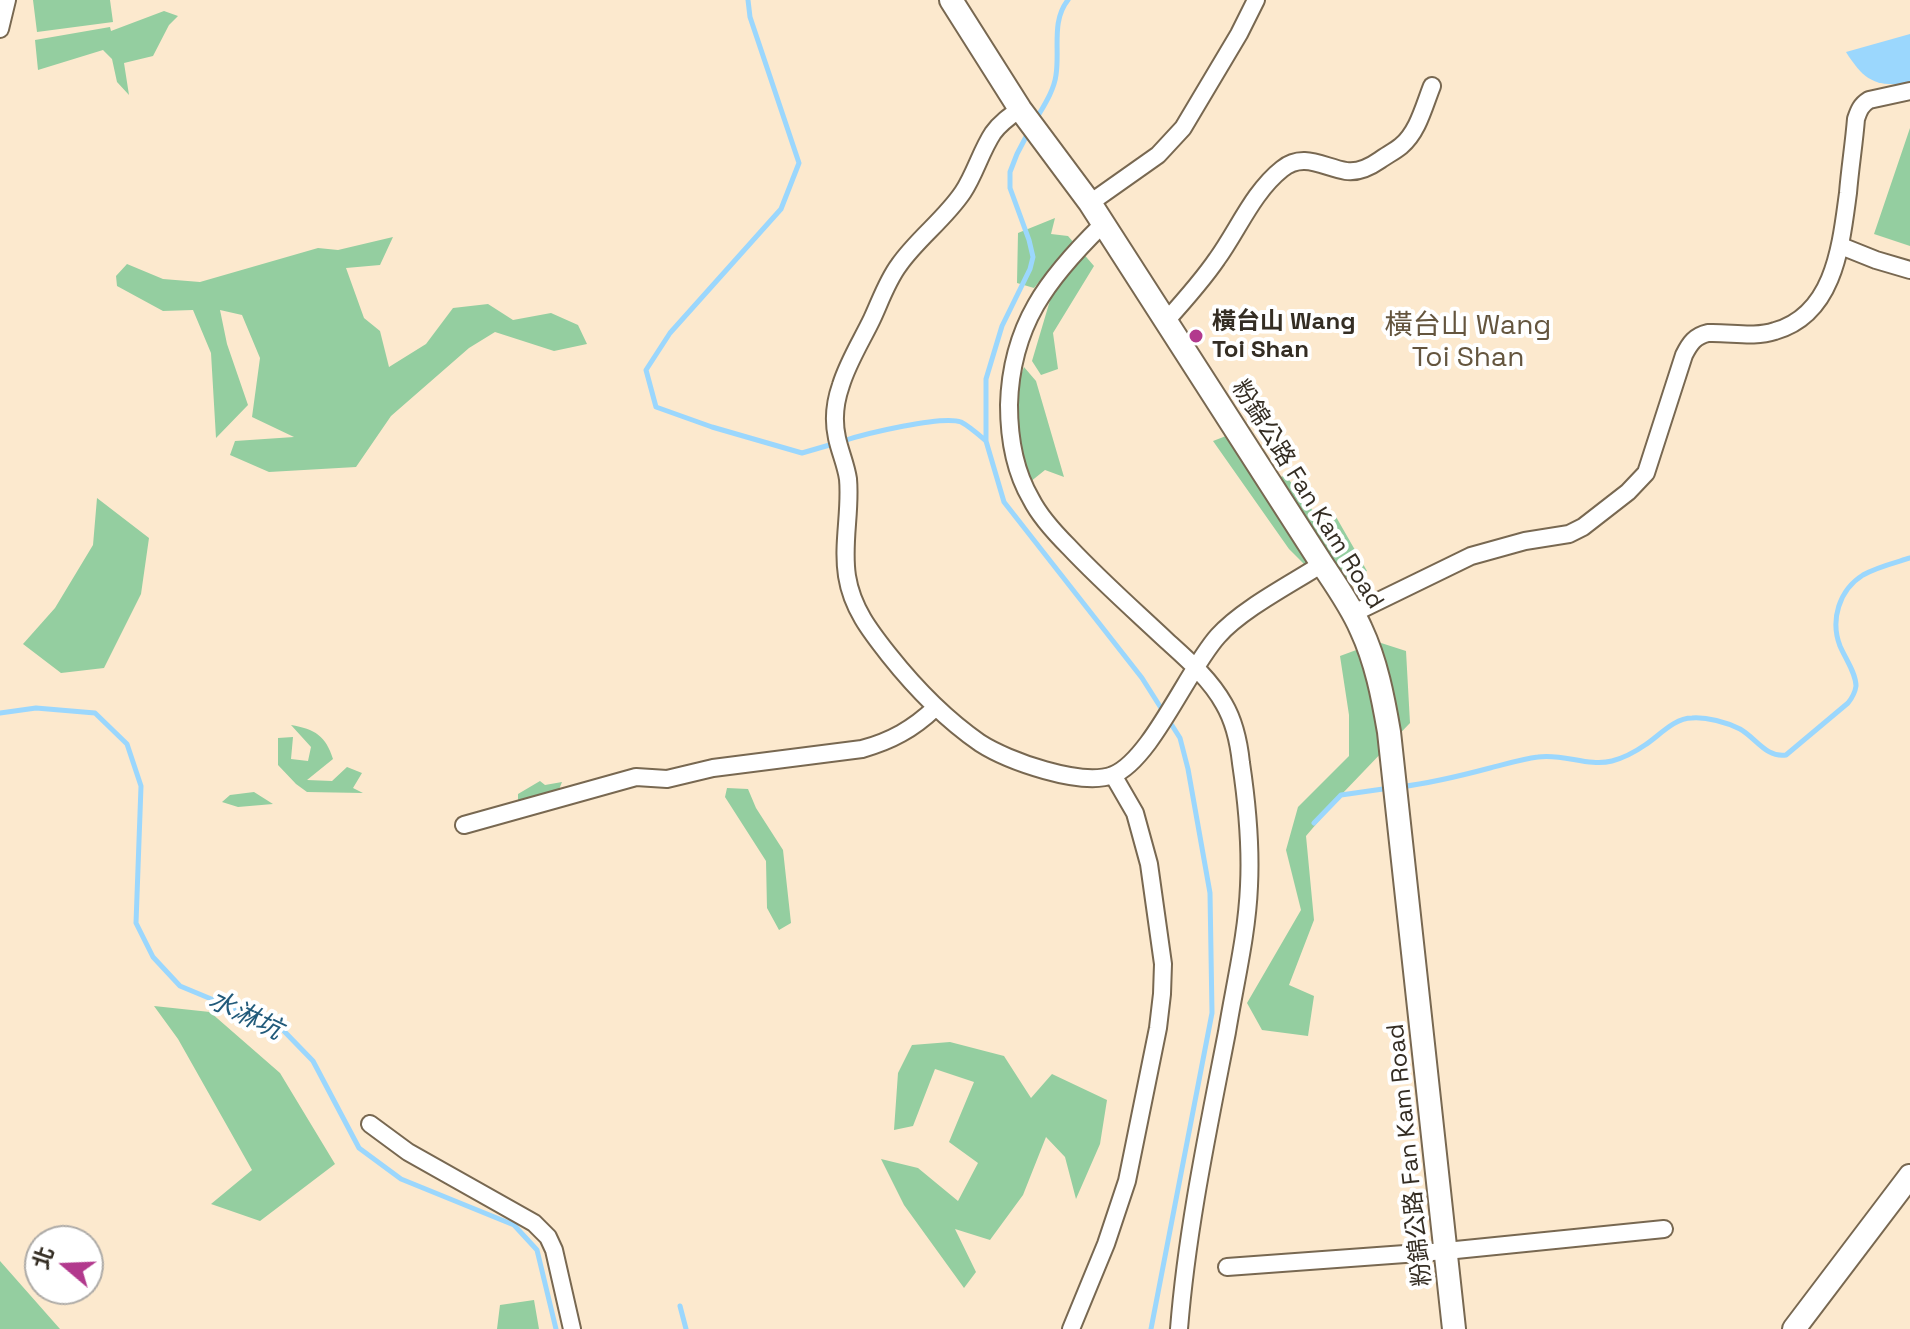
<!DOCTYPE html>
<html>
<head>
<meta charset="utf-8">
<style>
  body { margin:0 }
  #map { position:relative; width:1910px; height:1329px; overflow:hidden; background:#fce9ce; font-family:"Space Grotesk","Noto Sans TC",sans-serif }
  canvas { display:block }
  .north { position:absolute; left:24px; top:1225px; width:80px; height:80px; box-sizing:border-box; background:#fff; border:2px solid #aeaba7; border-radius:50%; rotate:289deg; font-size:22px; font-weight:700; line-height:32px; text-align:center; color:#342d23 }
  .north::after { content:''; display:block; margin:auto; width:28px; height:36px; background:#b2398d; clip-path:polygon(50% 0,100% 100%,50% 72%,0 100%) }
</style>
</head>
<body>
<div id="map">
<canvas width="1910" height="1329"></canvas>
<div class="north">北</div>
</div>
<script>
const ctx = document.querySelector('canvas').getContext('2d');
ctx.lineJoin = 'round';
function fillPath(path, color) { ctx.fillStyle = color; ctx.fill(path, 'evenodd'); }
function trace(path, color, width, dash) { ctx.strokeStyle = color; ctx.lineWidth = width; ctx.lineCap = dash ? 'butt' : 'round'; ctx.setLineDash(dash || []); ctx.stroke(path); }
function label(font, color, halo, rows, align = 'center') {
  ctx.font = font + ' "Space Grotesk","Noto Sans TC",sans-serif'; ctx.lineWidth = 8; ctx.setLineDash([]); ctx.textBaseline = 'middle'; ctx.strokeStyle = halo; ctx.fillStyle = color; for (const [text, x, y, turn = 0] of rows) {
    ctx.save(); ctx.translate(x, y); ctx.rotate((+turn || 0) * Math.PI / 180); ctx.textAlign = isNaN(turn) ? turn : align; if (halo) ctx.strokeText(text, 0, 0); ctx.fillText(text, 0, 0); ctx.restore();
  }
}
fillPath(new Path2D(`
  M33 0H110L113 22 37 32Z
  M164 11 178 16 169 25 153 56 124 63 129 95 117 82 112 59 103 50 38 70 35 40 110 27 111 31Z
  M1910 128V246L1874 234Z
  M1055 218 1051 234 1068 236 1094 266 1053 333 1058 369 1041 375 1032 361 1051 297 1049 270 1034 288 1017 283 1018 233Z
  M393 237 380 265 346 268 364 318 380 331 389 367 426 344 453 308 488 304 513 320 551 313 578 325 587 344 554 351 495 332 469 348 391 416 356 467 269 472 230 455 235 441 294 437 252 417 260 358 242 315 220 310 227 344 248 405 216 438 211 353 193 310 163 311 117 286 116 276 127 264 163 279 200 282 318 248 338 250Z
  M1024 367 1036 381 1064 477 1045 470 1030 482 1021 449 1015 391Z
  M1226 436 1255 480 1286 476 1314 512 1335 515 1367 571 1324 584 1289 549 1213 441Z
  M97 498 149 538 141 594 104 668 61 673 23 644 55 608 93 545Z
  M1378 642 1406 651 1410 723 1341 795 1306 836 1314 920 1289 985 1314 996 1308 1036 1262 1030 1247 1003 1301 910 1286 850 1298 807 1349 756V715L1340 656Z
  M291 725C315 729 326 736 333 759L307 780 332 781 347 767 362 773 353 788 363 793 307 792 296 784 278 765V738L293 737 291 759 308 761 311 747Z
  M540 781 545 785 562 782 558 792 535 805 518 800V794Z
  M727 788 748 789 756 808 783 850 791 923 779 930 767 908 766 861 725 797Z
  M254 792 273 804 238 807 222 802 230 795Z
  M154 1006 210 1012 280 1073 335 1164 260 1221 211 1204 252 1170 178 1039Z
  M950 1042 1004 1056 1031 1098 1052 1074 1107 1100 1100 1144 1076 1199 1065 1157 1046 1137 1023 1195 990 1240 955 1229 976 1272 964 1288 904 1205 881 1159 918 1168 958 1201 978 1163 949 1142 974 1082 935 1069 913 1126 894 1130 898 1073 912 1045Z
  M0 1261 60 1329H0Z
  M534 1300 539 1329H497L500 1305Z`), '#94cea0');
fillPath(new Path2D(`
  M1910 34V84C1875 86 1865 82 1846 52Z`), '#9bd7fd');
trace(new Path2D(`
  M748 0 750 17 799 163 781 209 670 333 646 370 656 407 712 427 802 453 833 444
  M1035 121C1043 107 1054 91 1056 75 1060 50 1051 21 1068 0
  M1028 133 1017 154 1010 172V188L1029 240 1033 257 1030 269 1002 326 986 379V441L1004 502 1142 678 1180 738 1188 769 1210 893 1212 1013 1151 1329
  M843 441C864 434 942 415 961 422 969 426 979 435 986 441
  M0 713 36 708 95 713 127 744 141 786 136 923 153 957 180 986 281 1028 313 1061 359 1148 401 1179 514 1225 537 1250 556 1329
  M1400 787C1431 783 1460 776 1490 768 1506 764 1522 759 1538 757 1563 753 1588 767 1612 761 1623 758 1635 752 1645 745 1659 736 1674 718 1692 718 1707 717 1726 722 1740 729 1756 738 1766 758 1786 755L1848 703C1852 698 1855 693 1856 686 1856 673 1845 658 1840 646 1830 620 1839 590 1863 575 1877 567 1894 563 1910 558
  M1314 823 1341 795 1390 788
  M680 1306 686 1329`), '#9bd7fd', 5);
const minor = new Path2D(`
  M0 29 7 0
  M1020 109C1010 116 1000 123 993 133 981 151 975 174 963 192 945 219 917 239 899 265 887 281 880 302 872 319 862 340 848 362 841 385 835 402 833 420 837 438 840 452 846 465 848 479 851 511 842 544 847 576 852 608 870 631 889 655 916 689 944 718 980 743 1008 761 1081 787 1113 775 1151 760 1188 669 1218 636 1242 609 1291 584 1322 564
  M1090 203 1158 155 1183 128 1239 34 1256 0
  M1102 225C1048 278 1011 325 1009 405 1009 438 1014 470 1031 499 1040 517 1055 533 1069 547 1100 580 1134 610 1167 641 1188 660 1210 679 1224 704 1234 721 1239 744 1241 763 1247 803 1251 845 1249 886 1247 935 1235 983 1227 1032 1208 1130 1187 1229 1179 1329
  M1841 246 1876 260 1910 270
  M1166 321C1184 301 1202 281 1217 259 1238 230 1253 192 1282 169 1303 152 1323 167 1346 171 1359 173 1370 167 1380 160 1387 155 1395 151 1401 146 1418 132 1424 106 1432 86
  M1354 613 1471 556 1525 541 1569 534 1583 527 1628 492 1646 473 1684 355C1690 343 1695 336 1708 333 1730 332 1754 338 1775 331 1835 314 1841 244 1848 193 1850 168 1854 144 1856 119 1859 110 1861 105 1869 100L1910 91
  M464 825 636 777 667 779 713 768 862 749C891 741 913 729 935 708
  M370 1124 408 1152 534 1223 548 1237 554 1250 572 1329
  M1227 1267 1446 1251 1664 1229
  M1071 1329 1106 1244 1127 1181 1158 1028 1162 994 1163 964 1149 864 1135 813 1113 775`);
const secondary = new Path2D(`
  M951 0 1020 109 1090 203 1322 564C1336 585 1351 606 1361 629 1376 661 1383 697 1389 732L1454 1329
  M1794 1329 1910 1176`);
trace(minor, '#786851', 20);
trace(secondary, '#786851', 26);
trace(minor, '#fff', 16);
trace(secondary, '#fff', 22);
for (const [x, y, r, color] of [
  [1196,336,8,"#b2398d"]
]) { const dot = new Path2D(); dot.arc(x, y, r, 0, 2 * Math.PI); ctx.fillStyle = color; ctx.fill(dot); trace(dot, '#fff', 3); }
label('bold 24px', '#342d23', '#fff', [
  ["橫台山 Wang",1212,322],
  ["Toi Shan",1212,350]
], 'left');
label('24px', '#342d23', '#fff', [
  ["粉錦公路 Fan Kam Road",1307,495,58],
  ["粉錦公路 Fan Kam Road",1410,1155,-96]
]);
label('italic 26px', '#215a7a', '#fff', [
  ["水淋坑",245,1016,26]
]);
label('28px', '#64553e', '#fff', [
  ["橫台山 Wang",1468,326],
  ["Toi Shan",1468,358]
]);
</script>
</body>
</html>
